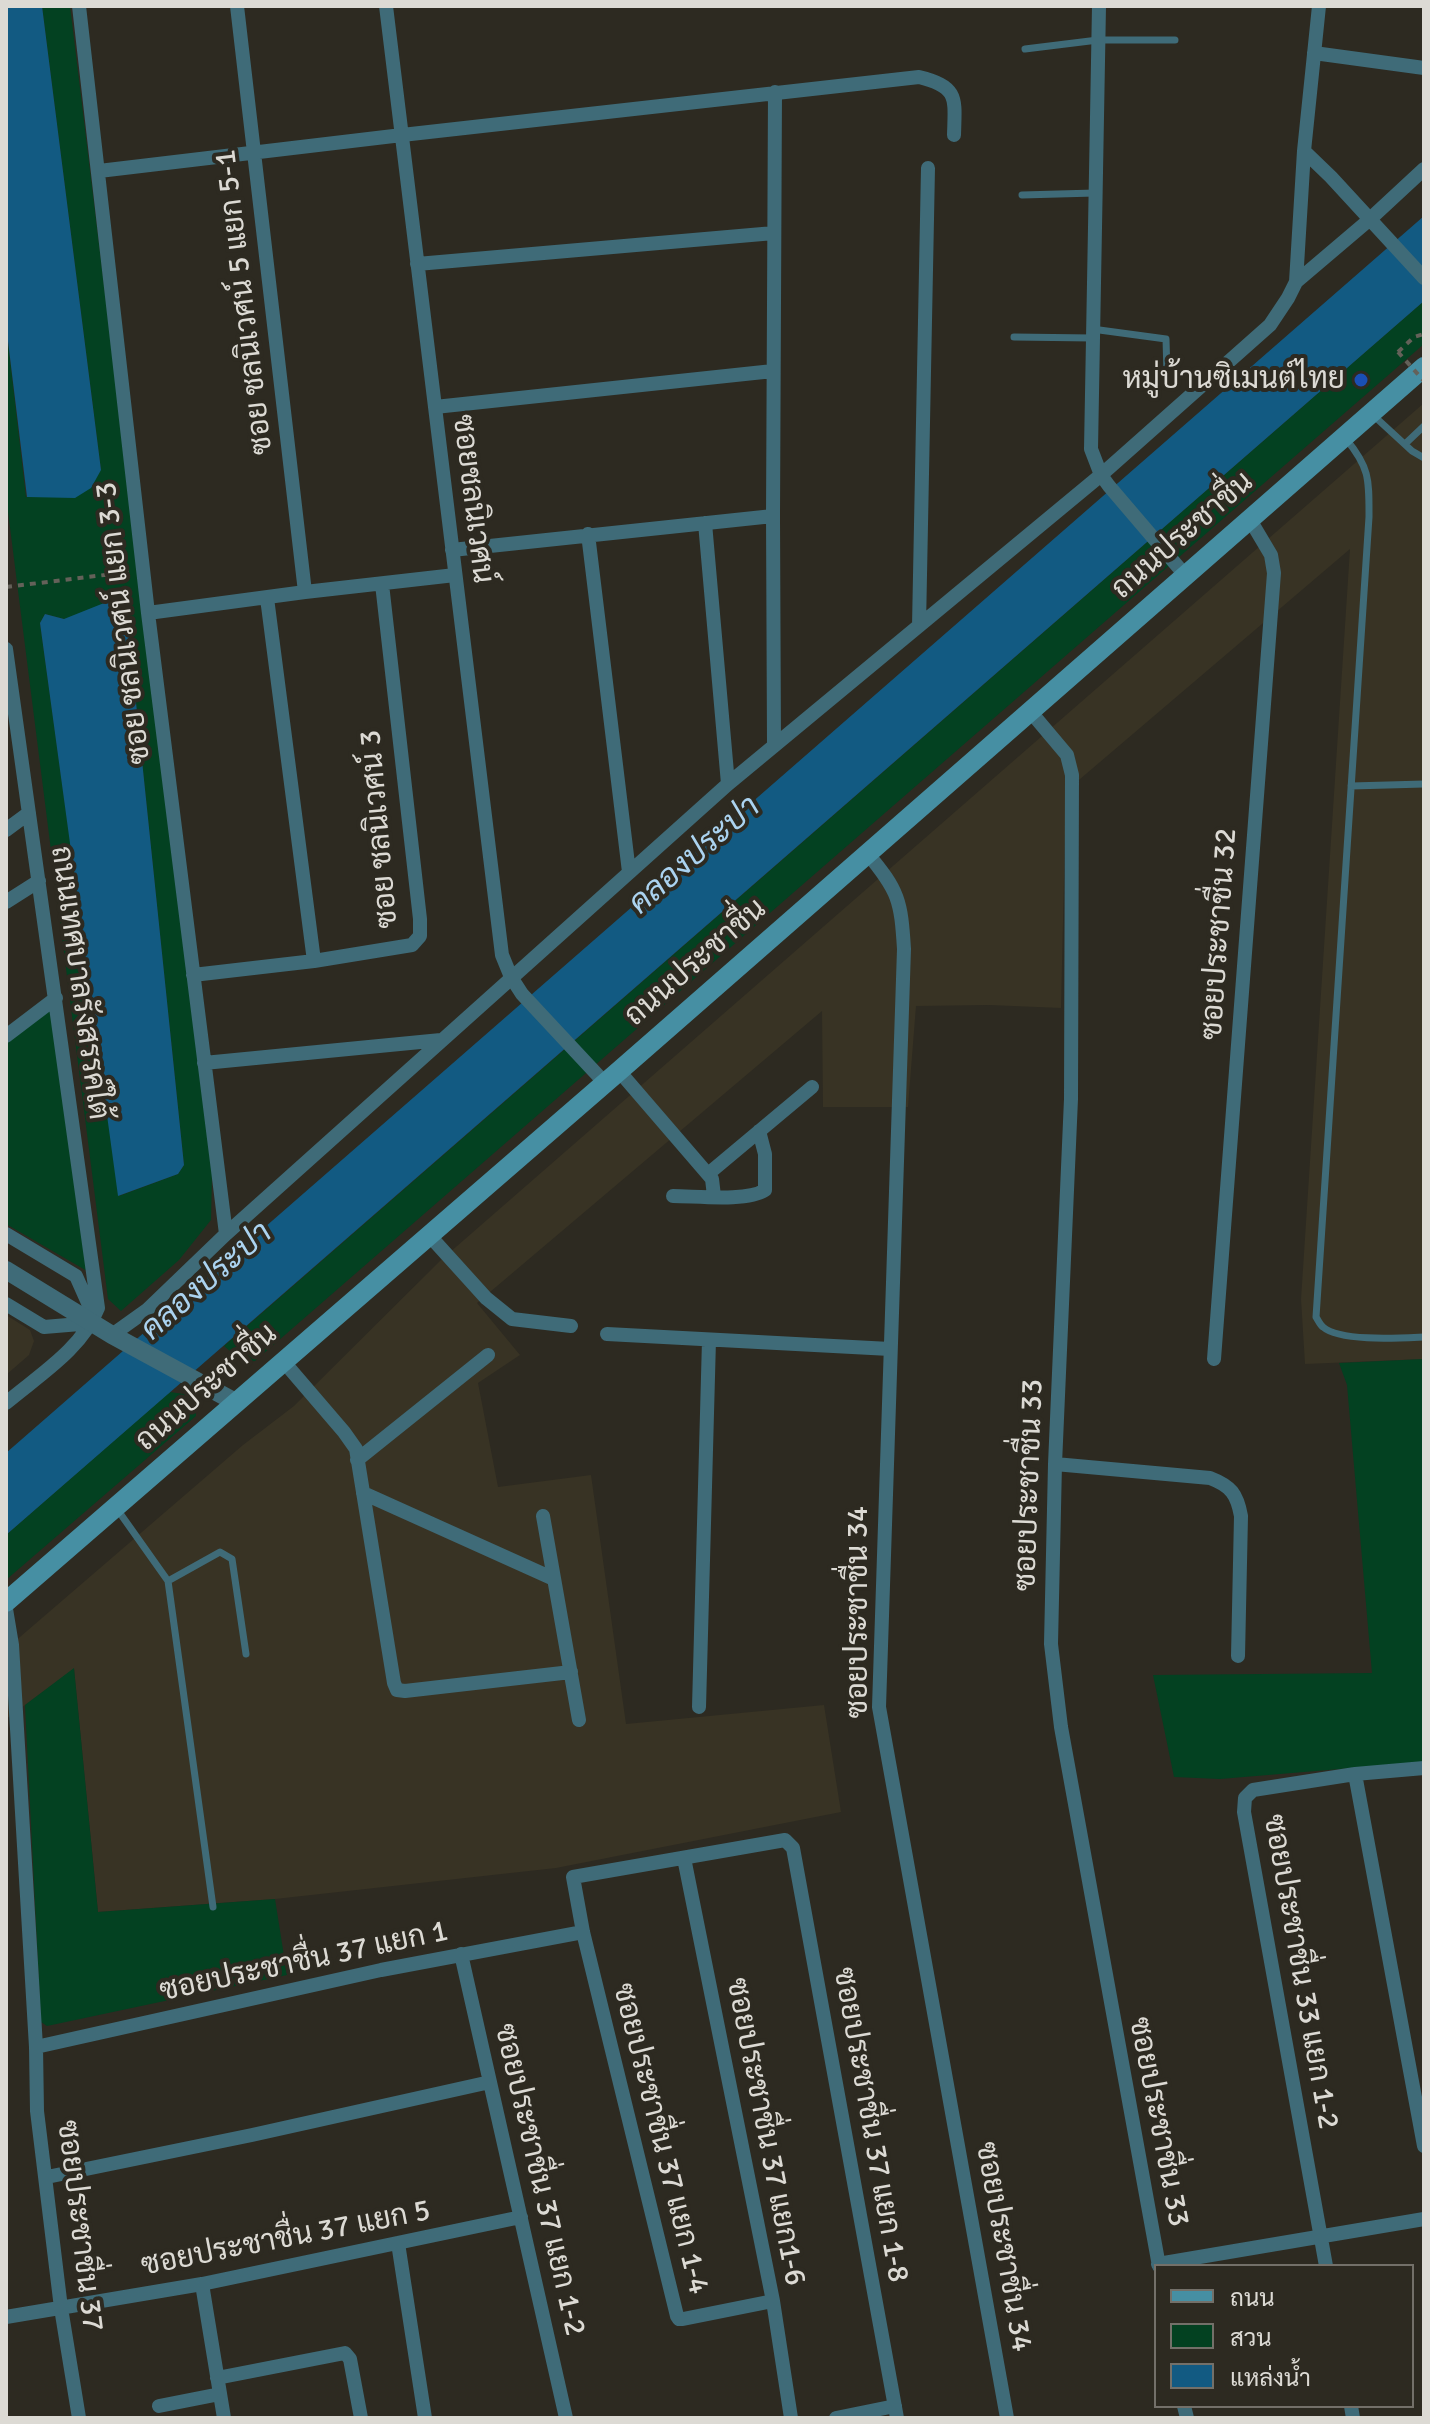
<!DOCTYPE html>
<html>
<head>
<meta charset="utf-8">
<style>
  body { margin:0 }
  #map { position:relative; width:1430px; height:2424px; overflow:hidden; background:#2d2a21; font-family:Signika,Sarabun,sans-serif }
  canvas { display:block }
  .frame { position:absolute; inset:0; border:8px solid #dcdad4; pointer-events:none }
  .legend { position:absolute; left:1154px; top:2264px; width:260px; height:144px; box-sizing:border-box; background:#2d2a21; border:2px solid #737069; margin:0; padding:10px 14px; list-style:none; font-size:24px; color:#dcdad4 }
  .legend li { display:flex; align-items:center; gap:16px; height:40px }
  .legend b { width:40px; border:2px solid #737069 }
</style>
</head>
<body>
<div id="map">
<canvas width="1430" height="2424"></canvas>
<div class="frame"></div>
<ul class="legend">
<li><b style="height:10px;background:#468fa3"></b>ถนน</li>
<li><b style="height:22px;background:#034121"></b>สวน</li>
<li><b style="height:22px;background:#125a82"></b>แหล่งน้ำ</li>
</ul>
</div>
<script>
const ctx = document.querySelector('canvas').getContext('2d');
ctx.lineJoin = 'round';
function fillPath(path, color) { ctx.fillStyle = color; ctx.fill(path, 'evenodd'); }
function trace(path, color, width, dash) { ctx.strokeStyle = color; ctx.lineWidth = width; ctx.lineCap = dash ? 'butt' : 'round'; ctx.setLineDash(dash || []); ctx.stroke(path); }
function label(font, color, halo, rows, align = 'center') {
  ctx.font = font + ' Signika,Sarabun,sans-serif'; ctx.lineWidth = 8; ctx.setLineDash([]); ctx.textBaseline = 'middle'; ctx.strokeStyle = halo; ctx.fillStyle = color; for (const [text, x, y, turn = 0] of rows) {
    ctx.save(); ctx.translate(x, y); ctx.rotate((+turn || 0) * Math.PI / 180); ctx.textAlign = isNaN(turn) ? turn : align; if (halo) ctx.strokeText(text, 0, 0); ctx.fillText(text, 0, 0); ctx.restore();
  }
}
fillPath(new Path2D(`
  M1424 403V1359L1305 1364 1301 1299 1350 549 1066 791 1061 1008 989 1005 916 1006 908 1107H823L822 1011 477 1303 520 1355 478 1383 498 1487 591 1475 626 1724 824 1705 841 1812 556 1868 275 1899 98 1912 74 1669 6 1719V1649L243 1445 294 1406 441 1260Z
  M6 1315 30 1330 34 1341 29 1355 6 1375Z`), '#383324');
fillPath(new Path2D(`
  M42 6H70L212 1173 211 1220 179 1260 121 1311 108 1299 6 496V325L26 497 101 470ZM126 607 184 1165 178 1174 119 1196 40 623 45 614 64 619Z
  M1424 301V344L255 1361 243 1362 224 1346Z
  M51 1007 87 1271 6 1224V1041Z
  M1424 1359V1762L1220 1779 1174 1777 1153 1675 1372 1673 1347 1385 1339 1363Z
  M170 1392 191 1395 196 1404V1416L6 1580V1535Z
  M74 1668 98 1912 275 1899 287 1975 47 2026 41 2022 25 1705Z`), '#034121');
fillPath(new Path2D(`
  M6 6H42L101 470 91 488 75 498 27 497 6 325Z
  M1424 216V301L6 1535V1453Z
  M114 599 126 606 184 1165 178 1174 118 1196 40 623 45 614 64 619Z`), '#125a82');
trace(new Path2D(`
  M1398 352 1414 337 1424 334
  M6 587 129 572`), '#646159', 4, [6, 6]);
trace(new Path2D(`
  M1025 49 1098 40H1175
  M1022 195 1095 193
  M1092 329 1166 339 1167 374
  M1014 337 1092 338
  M1374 416 1412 451 1424 458
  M1346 439C1370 468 1369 480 1369 517L1316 1317C1318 1320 1320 1325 1323 1327 1340 1342 1401 1338 1424 1337
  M1405 444 1424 426
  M1351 786 1424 784
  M117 1509 168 1581 213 1907
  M168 1581 220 1552 232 1559 246 1654`), '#3f6b78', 7);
trace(new Path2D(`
  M79 6 148 613 226 1234
  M237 6 305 592
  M386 6 502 955 511 977 522 994 605 1083
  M1099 6 1091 449 1101 475 1109 486 1185 575
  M1319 6 1304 151 1331 177 1424 278
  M1314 53 1424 68
  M99 171 402 135 919 77C959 87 955 98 954 135
  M417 264 774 233
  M1296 282 1369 220 1424 169
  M435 407 773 371
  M705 523 728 784
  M588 534 629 872
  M452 550 773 516
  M267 598 314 961
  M148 613 305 592 455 575
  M919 626 928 168
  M6 649 98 1308C82 1349 39 1375 6 1403
  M1030 711 1067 755 1072 775 1071 1099 1055 1464 1051 1644 1061 1727 1159 2266
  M774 745 773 516 775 92
  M6 830 29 813
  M867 853C899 891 901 901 904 949L879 1707 1007 2418
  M6 902 39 881
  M193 975 314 961 412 945 420 936V919L382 584
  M6 1036 56 998
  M204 1063 441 1040
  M619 1071 712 1179 714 1196
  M708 1174 812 1087
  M673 1196C696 1196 747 1202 765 1190V1154L759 1131
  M6 1234 76 1276 88 1303 91 1319
  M429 1235 486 1298 512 1319 571 1326
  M6 1304 44 1327 92 1323
  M607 1334 890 1349
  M112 1335 147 1310 226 1234 728 784 1101 475 1270 325 1288 298 1296 282 1304 151
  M1214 1359 1274 573 1271 555 1249 518
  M284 1362 344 1432 356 1449 394 1683 397 1690 405 1691 571 1672
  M357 1460 488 1355
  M1055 1464 1210 1478C1231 1486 1237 1494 1241 1516L1238 1656
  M363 1493 554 1579
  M543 1516 579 1720
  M6 1609 12 1645 36 2047 37 2111 61 2308 79 2418
  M699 1707 709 1340
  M1355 1774 1424 2146
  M684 1858 773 2301 791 2418
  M461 1954 566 2418
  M36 2047 381 1970 583 1932
  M47 2177 252 2135 490 2082
  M398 2243 425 2418
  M1158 2264 1424 2219
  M1326 2266 1244 1812 1245 1798 1253 1790 1355 1774 1424 1768
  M202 2284 224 2418
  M773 2301 683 2319H679L677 2316 583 1932 573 1877 785 1840 793 1848 897 2418
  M6 2317 202 2284 521 2217
  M217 2378 345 2353 350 2359 361 2418
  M159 2406 220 2394
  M1184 2406 1187 2418
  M1351 2406 1353 2418
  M836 2418 895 2406`), '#3f6b78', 14);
trace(new Path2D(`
  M6 1270 112 1335 237 1403`), '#3f6b78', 18);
trace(new Path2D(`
  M6 1602 619 1071 1424 367`), '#468fa3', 20);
trace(new Path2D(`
  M1398 352 1424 381`), '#646159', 4, [6, 6]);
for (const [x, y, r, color] of [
  [1361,380,8,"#1a4fb4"]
]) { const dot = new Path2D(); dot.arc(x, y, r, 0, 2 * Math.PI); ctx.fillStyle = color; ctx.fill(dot); trace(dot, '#2d2a21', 3); }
label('30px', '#dcdad4', '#2d2a21', [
  ["ซอย ชลนิเวศน์ 5 แยก 5-1",245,302,-97],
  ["ซอยชลนิเวศน์",472,499,83],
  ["ถนนประชาชื่น",1183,536,-41],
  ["ซอย ชลนิเวศน์ แยก 3-3",124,623,-97],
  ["ซอย ชลนิเวศน์ 3",380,829,-95],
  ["ซอยประชาชื่น 32",1220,934,-86],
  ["ถนนประชาชื่น",696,963,-41],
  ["ถนนเทศบาลรังสรรค์ใต้",79,983,82],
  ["ถนนประชาชื่น",207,1388,-41],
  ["ซอยประชาชื่น 33",1030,1485,-88],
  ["ซอยประชาชื่น 34",859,1612,-90],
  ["ซอยประชาชื่น 37 แยก 1",304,1962,-12],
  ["ซอยประชาชื่น 33 แยก 1-2",1300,1972,80],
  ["ซอยประชาชื่น 33",1158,2122,79],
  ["ซอยประชาชื่น 37 แยก 1-8",870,2125,80],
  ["ซอยประชาชื่น 37 แยก1-6",765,2132,79],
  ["ซอยประชาชื่น 37 แยก 1-4",660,2139,76],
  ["ซอยประชาชื่น 37 แยก 1-2",539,2180,77],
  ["ซอยประชาชื่น 37",79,2226,83],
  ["ซอยประชาชื่น 37 แยก 5",286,2239,-11],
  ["ซอยประชาชื่น 34",1003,2247,80]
]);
label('30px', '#dcdad4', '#2d2a21', [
  ["หมู่บ้านซิเมนต์ไทย",1345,380]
], 'right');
label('italic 32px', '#abd3f0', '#2d2a21', [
  ["คลองประปา",695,856,-41],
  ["คลองประปา",207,1282,-41]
]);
</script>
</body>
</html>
